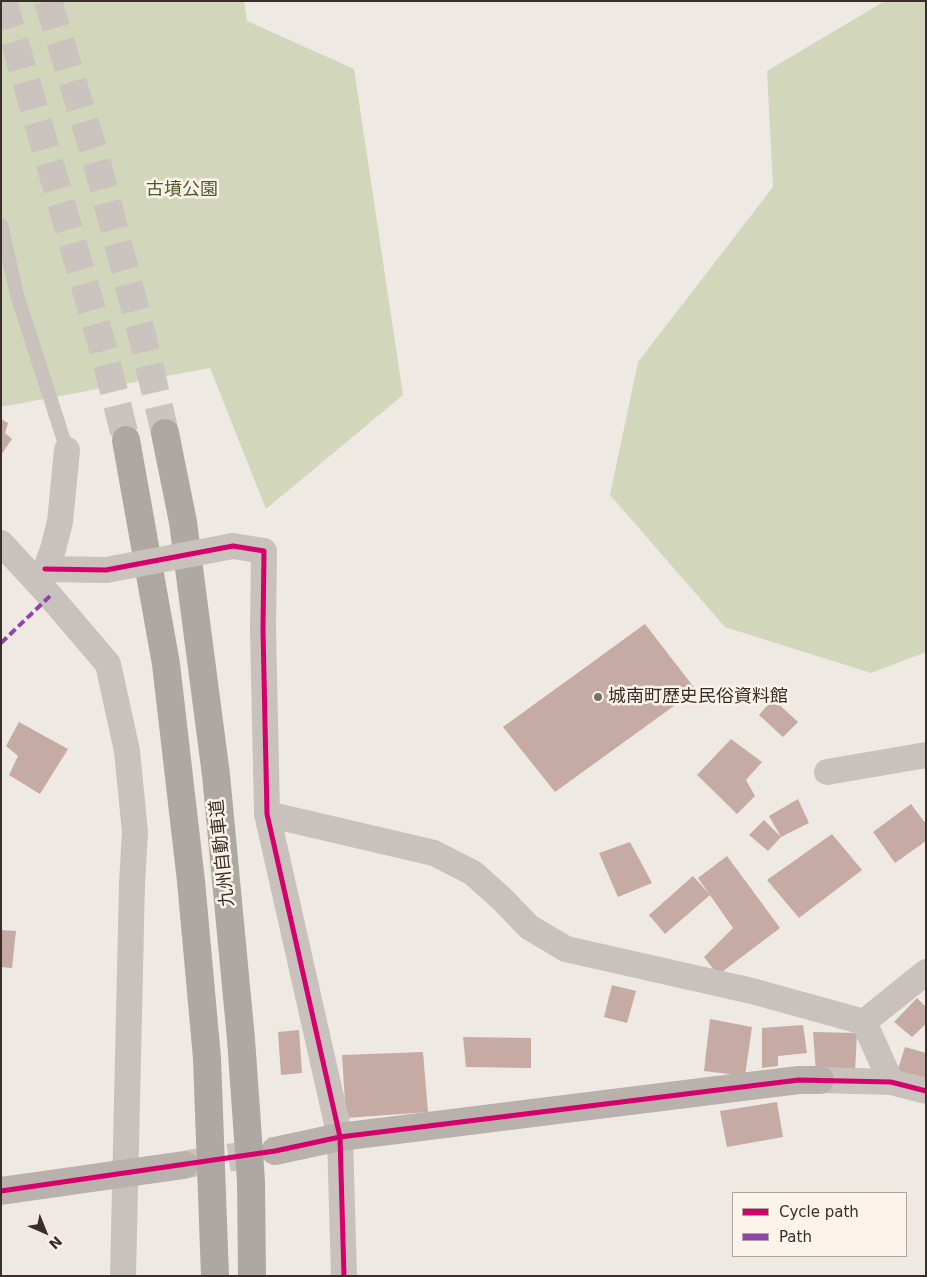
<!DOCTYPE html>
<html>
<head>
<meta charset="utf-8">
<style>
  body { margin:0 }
  #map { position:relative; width:927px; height:1277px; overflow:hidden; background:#efe9e3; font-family:"DejaVu Sans",sans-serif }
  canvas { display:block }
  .frame { position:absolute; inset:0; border:2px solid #3b2d29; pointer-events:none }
  .legend { position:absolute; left:732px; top:1192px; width:175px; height:65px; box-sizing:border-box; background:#fcf3eb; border:1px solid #afa49d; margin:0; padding:6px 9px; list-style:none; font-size:15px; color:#3b2d29 }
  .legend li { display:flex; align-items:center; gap:10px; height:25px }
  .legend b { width:25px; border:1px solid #afa49d }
  .north { position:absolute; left:20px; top:1207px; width:50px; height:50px; -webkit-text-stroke:4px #fcf3eb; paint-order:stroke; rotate:136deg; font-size:14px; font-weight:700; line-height:20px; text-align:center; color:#3b2d29 }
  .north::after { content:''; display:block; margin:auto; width:18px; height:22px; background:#3b2d29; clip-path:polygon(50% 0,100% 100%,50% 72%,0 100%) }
</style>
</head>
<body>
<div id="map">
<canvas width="927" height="1277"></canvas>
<div class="frame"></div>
<ul class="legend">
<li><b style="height:6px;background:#d6006c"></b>Cycle path</li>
<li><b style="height:6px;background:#8e44ad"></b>Path</li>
</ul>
<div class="north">N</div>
</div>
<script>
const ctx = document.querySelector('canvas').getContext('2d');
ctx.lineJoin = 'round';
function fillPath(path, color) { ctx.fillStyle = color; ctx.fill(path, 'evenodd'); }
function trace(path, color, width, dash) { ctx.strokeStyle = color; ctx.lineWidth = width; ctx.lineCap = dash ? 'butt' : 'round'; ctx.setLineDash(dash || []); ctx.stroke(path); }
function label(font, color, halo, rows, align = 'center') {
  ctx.font = font + ' "DejaVu Sans","Noto Sans JP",sans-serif'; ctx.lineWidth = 5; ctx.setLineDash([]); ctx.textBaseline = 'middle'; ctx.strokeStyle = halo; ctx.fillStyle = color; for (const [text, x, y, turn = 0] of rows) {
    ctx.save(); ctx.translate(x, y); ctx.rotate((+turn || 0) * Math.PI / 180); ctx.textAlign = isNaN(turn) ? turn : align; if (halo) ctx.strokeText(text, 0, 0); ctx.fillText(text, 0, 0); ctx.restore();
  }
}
fillPath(new Path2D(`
  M1 1H244L247 21 354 69 403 395 266 509 210 368 1 407Z
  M885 1H926V652L871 673 725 627 610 495 638 362 773 187 767 71Z`), '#d2d6bb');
fillPath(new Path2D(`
  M1 419 8 423 5 433 12 439 1 455Z
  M645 624 696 690 555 792 503 727Z
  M773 699 798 722 783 737 759 715Z
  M19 722 68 749 40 794 9 775 18 756 6 746Z
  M731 739 762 762 746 780 755 796 737 814 697 775Z
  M798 799 809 823 781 837 769 816Z
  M911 804 926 824V841L895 863 873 832Z
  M764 820 781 837 768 851 749 835Z
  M832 834 862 870 799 918 767 880Z
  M630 842 652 883 618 897 599 853Z
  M727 856 780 928 718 975 704 957 733 928 698 878Z
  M693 876 710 895 665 934 649 915Z
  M1 930 16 931 12 968 1 967Z
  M612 985 636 991 627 1023 604 1017Z
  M917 998 926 1007V1024L912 1037 894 1022Z
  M710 1019 752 1027 745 1076 704 1071Z
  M803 1025 807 1053 778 1056V1066L762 1068V1028Z
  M299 1030 302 1073 281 1075 278 1032Z
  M813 1032 857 1033 855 1072H816Z
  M463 1037 531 1038V1068L466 1067Z
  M905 1047 926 1053V1081L897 1072Z
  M423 1052 428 1112 346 1118 342 1055Z
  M777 1102 783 1137 727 1147 720 1111Z`), '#c5aba3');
trace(new Path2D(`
  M187 1164 273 1151`), '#cbc3be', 28, [28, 14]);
trace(new Path2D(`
  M3 1 104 352 126 440
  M48 1 96 159 143 339 165 433`), '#cbc3be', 28, [28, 14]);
trace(new Path2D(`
  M1 225 17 295 67 450`), '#c9c1bc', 14);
trace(new Path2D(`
  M1 543 50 596 108 664 127 751 135 832 132 883 123 1276
  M233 546 264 551 263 630 267 814 340 1137 344 1276
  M45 569 106 570
  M40 585 53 549 60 522 67 450
  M827 772 926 755
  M267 814 434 853 473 873 502 899 529 927 566 949 752 991 864 1022
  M864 1022 926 972
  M864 1022 891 1082
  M820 1080 891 1082 926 1091`), '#c9c1bc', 26);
trace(new Path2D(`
  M275 1151 340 1137 758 1085 799 1080H820
  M1 1191 184 1165`), '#b9b1ac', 28);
trace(new Path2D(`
  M165 433 183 522 216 775 241 1039 251 1181 252 1276
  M126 440 166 664 191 881 207 1058 215 1276`), '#aea8a2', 28);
trace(new Path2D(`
  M106 570 233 546`), '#c9c1bc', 26);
trace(new Path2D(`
  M1 643 50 596`), '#8e44ad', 4, [8, 4]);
trace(new Path2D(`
  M45 569 106 570 233 546 264 551 263 630 267 814 340 1137 344 1276
  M1 1191 275 1151 340 1137 758 1085 799 1080 891 1082 926 1091`), '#d6006c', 5);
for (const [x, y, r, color] of [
  [598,697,5,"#7a6f6a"]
]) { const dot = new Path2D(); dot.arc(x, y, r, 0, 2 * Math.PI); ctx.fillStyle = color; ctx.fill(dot); trace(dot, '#fcf3eb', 2); }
label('18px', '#4d5c2a', '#fcf3eb', [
  ["古墳公園",182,190]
]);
label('18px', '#3b2d29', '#fcf3eb', [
  ["城南町歴史民俗資料館",608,697]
], 'left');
label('18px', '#3b2d29', '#fcf3eb', [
  ["九州自動車道",223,853,-96]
]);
</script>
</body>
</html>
